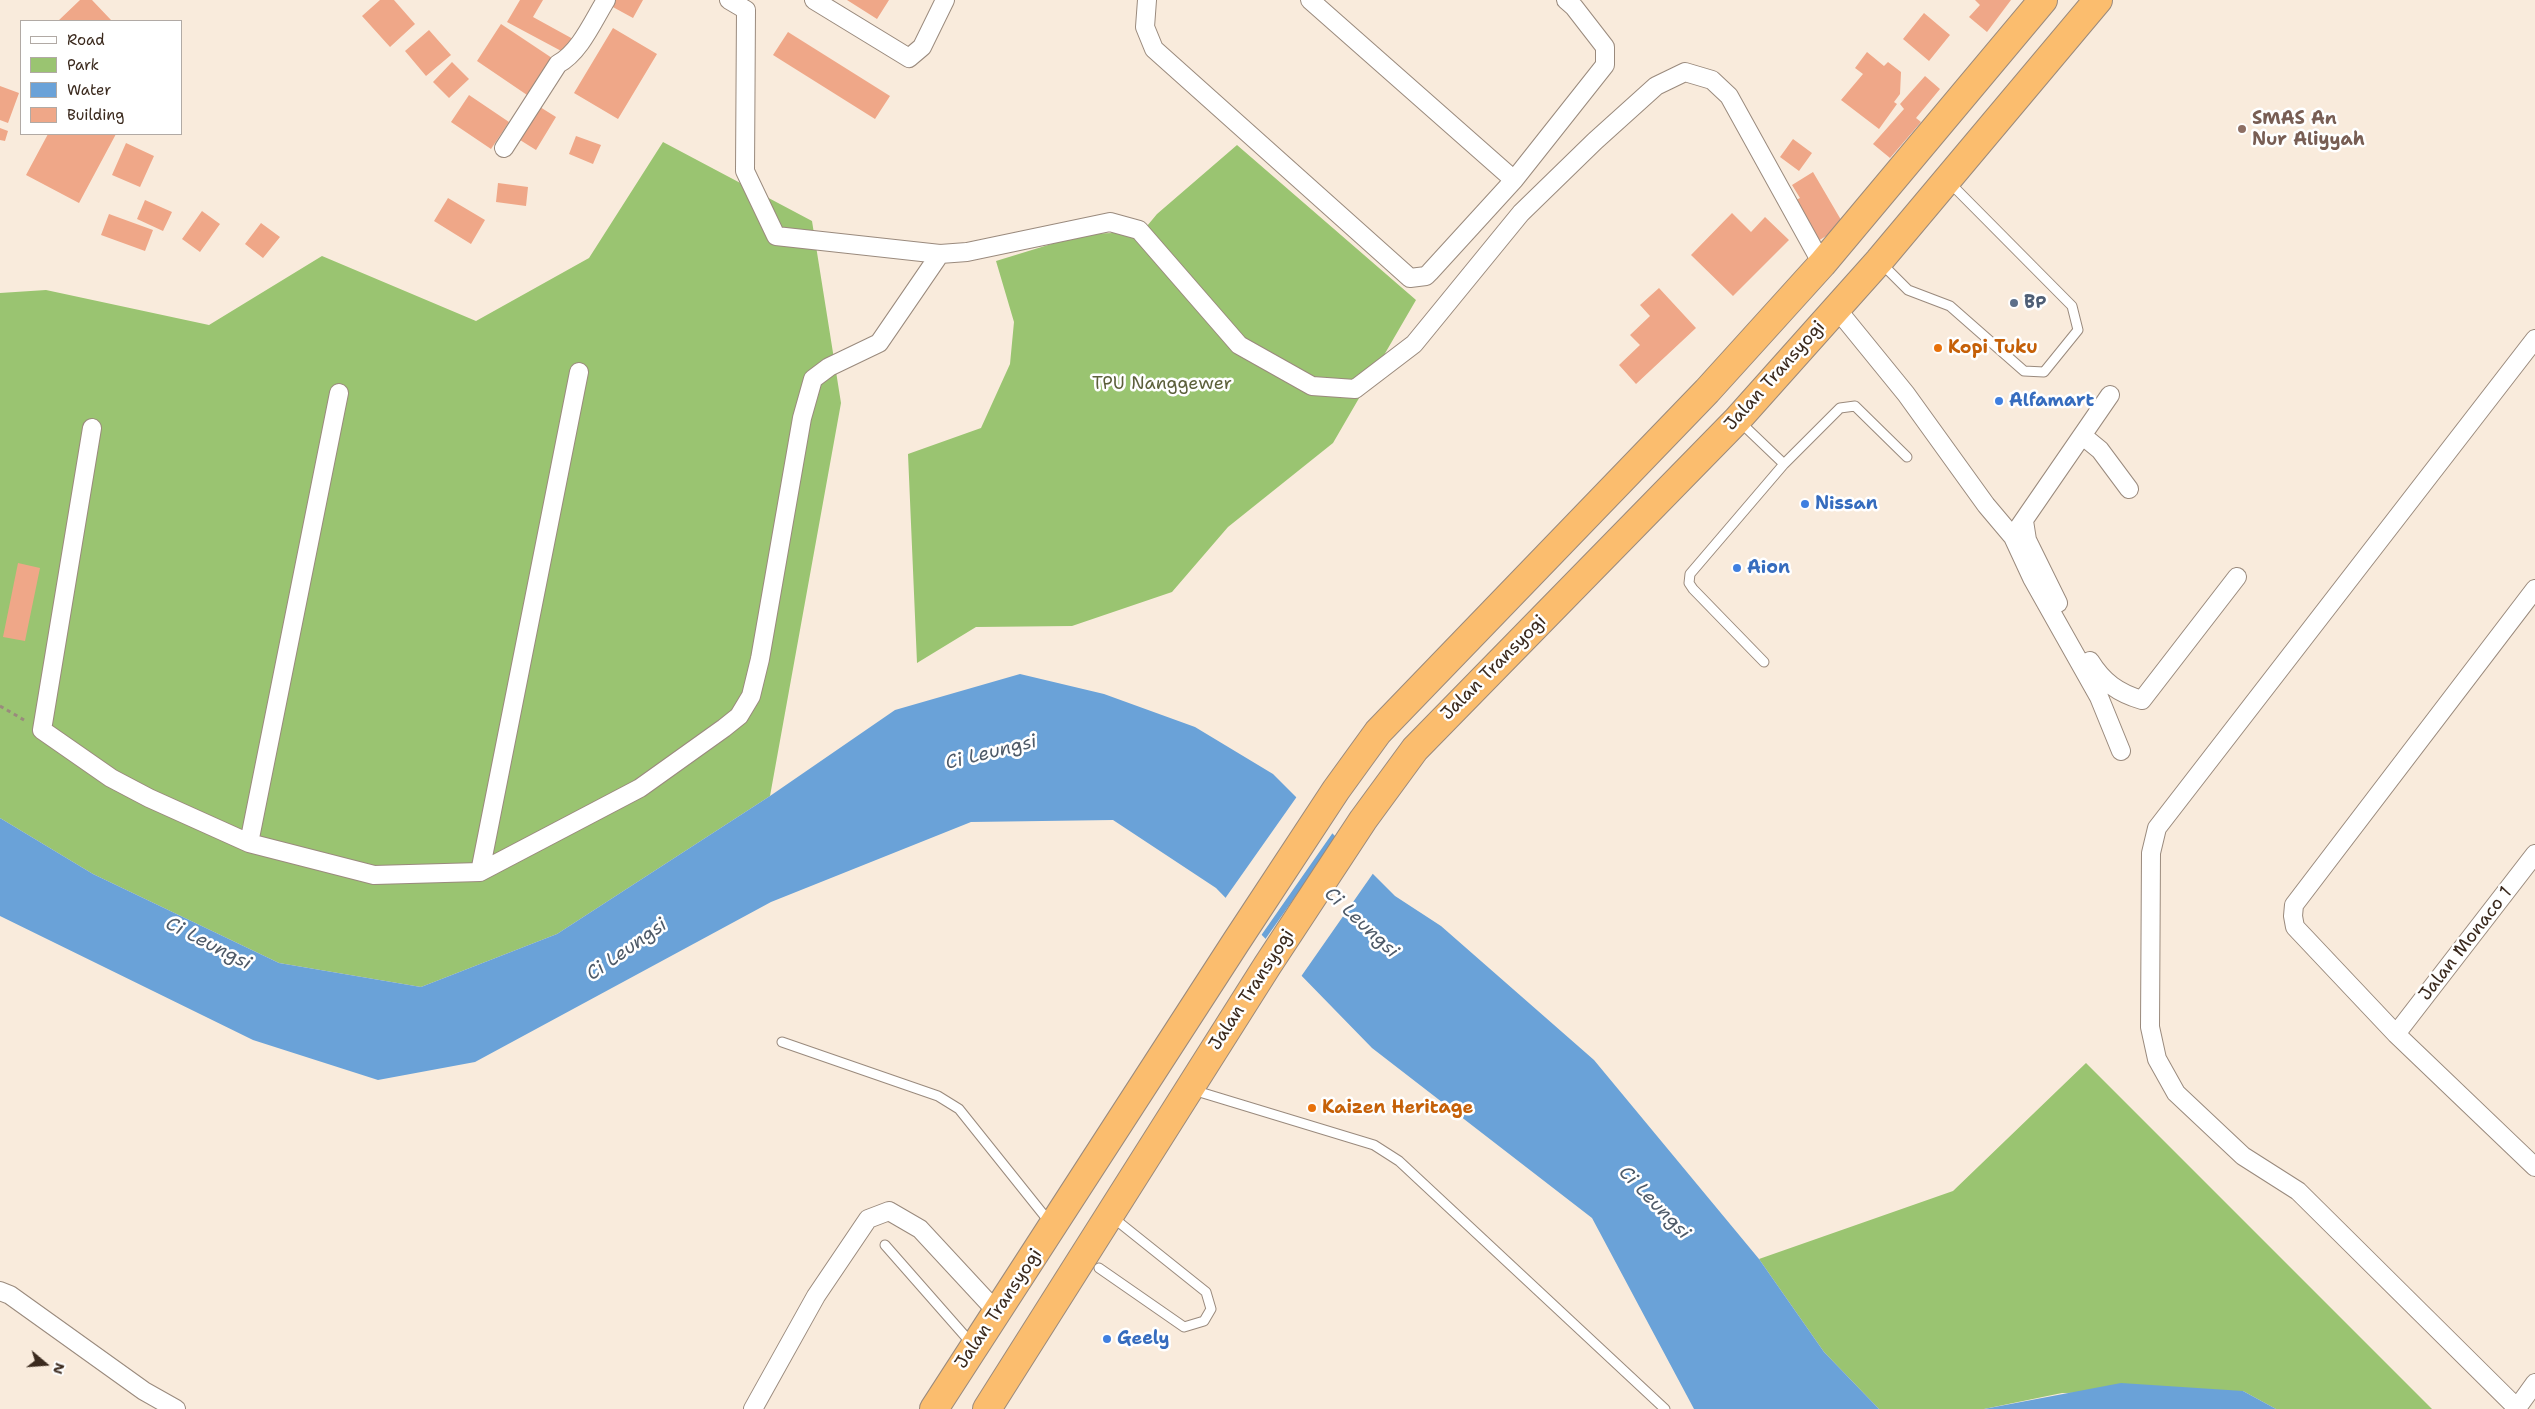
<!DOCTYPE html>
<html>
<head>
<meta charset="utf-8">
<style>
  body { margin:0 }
  #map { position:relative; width:2535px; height:1409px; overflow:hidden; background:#f9ebdc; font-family:"Shantell Sans",sans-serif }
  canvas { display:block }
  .legend { position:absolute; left:20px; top:20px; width:162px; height:115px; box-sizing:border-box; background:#fff; border:1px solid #b1aaa5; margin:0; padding:6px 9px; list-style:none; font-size:15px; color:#3b2a1e }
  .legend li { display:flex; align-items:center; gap:10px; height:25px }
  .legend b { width:25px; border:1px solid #b1aaa5 }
  .north { position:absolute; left:20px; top:1339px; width:50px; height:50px; -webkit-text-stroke:4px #fff; paint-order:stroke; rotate:108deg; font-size:14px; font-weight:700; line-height:20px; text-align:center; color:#3b2a1e }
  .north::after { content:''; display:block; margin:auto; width:18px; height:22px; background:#3b2a1e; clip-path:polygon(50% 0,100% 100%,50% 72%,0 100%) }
</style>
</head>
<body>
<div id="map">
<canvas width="2535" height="1409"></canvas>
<ul class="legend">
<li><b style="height:6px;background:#fff"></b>Road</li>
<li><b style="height:14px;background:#9ac471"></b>Park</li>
<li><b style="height:14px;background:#6aa2d8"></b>Water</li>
<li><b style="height:14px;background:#efa788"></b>Building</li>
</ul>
<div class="north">N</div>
</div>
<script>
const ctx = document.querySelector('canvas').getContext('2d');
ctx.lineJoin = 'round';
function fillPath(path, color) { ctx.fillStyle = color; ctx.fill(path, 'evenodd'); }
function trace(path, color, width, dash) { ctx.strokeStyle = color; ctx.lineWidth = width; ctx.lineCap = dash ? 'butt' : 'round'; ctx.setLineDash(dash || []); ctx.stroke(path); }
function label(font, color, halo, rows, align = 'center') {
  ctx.font = font + ' "Shantell Sans",sans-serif'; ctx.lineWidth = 5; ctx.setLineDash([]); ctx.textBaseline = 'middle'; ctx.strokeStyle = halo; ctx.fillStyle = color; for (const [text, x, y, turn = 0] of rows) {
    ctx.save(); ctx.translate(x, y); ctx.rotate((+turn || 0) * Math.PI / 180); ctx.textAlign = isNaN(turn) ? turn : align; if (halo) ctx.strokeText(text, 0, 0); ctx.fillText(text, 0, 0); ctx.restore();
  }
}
fillPath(new Path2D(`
  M663 142 812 221 841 403 770 796 557 934 421 987 279 963 93 874 0 818V293L46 290 209 325 322 256 476 321 589 258Z
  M1237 145 1416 300 1333 443 1228 527 1172 592 1072 626 976 627 917 663 908 454 981 428 1010 364 1014 322 996 261 1084 234 1142 232 1157 214Z
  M2086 1063 2432 1409H2276L2243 1391 2062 1393 1984 1409H1879L1824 1352 1759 1259 1953 1191Z`), '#9ac471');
fillPath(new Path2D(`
  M1020 674 1104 694 1195 727 1273 774 1395 896 1441 926 1594 1060 1759 1259 1824 1352 1879 1409H1694L1592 1218 1372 1048 1216 888 1113 820 971 822 771 902 475 1062 378 1080 253 1040 0 916V818L93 874 279 963 421 987 557 934 770 796 895 710Z
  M2121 1383 2243 1391 2276 1409H1984Z`), '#6aa2d8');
fillPath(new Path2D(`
  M1298 795 1334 831 1260 937 1224 900Z
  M1338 836 1374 872 1300 978 1264 941Z`), '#f9ebdc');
fillPath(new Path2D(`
  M80 0H92L111 20 58 21Z
  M380 0H394L415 24 390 47 362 16Z
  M520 0H543L533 17 573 39 565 53 507 22Z
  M614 0H643L633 18 611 6Z
  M847 0H889L877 19Z
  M1975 0H2011L1987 32 1969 17 1980 5Z
  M1924 13 1950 35 1929 61 1903 39Z
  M501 24 555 60 530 97 477 61Z
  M613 28 657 54 618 119 574 93Z
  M429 30 451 55 426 76 405 51Z
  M788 32 890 96 875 119 773 55Z
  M1867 52 1884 66 1888 62 1901 72 1900 94 1894 102 1897 104 1879 129 1841 100 1863 74 1855 68Z
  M452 62 469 79 449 98 433 82Z
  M1925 76 1940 89 1916 118 1921 122 1890 158 1873 144 1904 109 1900 104Z
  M0 86 19 93 8 123 0 120Z
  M469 95 509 122 491 149 451 122Z
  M540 107 556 117 536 150 520 140Z
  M0 128 8 131 5 141 0 140Z
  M48 134H116L79 203 26 175Z
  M576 136 601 145 593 164 569 154Z
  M1793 139 1812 153 1799 171 1780 157Z
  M126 143 154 156 140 187 112 175Z
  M1813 172 1844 225 1818 241 1794 201 1800 198 1792 185Z
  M498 183 528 187 526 206 496 202Z
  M448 198 485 220 471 244 434 221Z
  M145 200 172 212 163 231 137 219Z
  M202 211 220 224 200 252 182 239Z
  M1732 213 1751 232 1765 217 1789 240 1733 296 1691 255Z
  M109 214 153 230 145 251 101 235Z
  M261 223 280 237 263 258 245 244Z
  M1659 288 1696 328 1636 384 1619 365 1640 345 1630 335 1650 316 1640 305Z
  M18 563 40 568 25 641 3 637Z`), '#efa788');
const lane = new Path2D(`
  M1881 263 1908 290 1950 306 2024 371 2044 372 2078 330 2072 306 1950 183
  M1739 421 1784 464
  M1764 662 1693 589 1689 583 1690 574 1784 464 1840 408 1855 406 1907 457
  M782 1042 938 1096 959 1109 1051 1224
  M1193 1090 1374 1145 1399 1161 1665 1409
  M885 1245 972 1344
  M1099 1268 1184 1327 1204 1321 1211 1309 1206 1292 1111 1216`);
const street = new Path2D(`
  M729 0 746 10 745 171 776 236 940 254 967 252 1110 222 1139 230 1239 345 1312 386 1355 389 1414 344 1521 213 1595 141 1656 86 1685 72 1712 80 1729 96 1822 264
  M814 0 909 58 922 47 945 0
  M1147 0 1145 27 1154 49 1410 278 1426 276 1430 272 1514 180 1605 65V47L1574 7 1566 0
  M1310 0 1514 180
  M504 148 558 64C580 52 593 21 606 0
  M1836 308 1906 394 1986 505 2013 537 2032 578 2099 697 2121 751
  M92 428 42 730 111 778 149 798 249 843 374 875 480 872 640 788 724 728 739 716 751 696 760 659 802 418 813 379 829 367 879 343 940 254
  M2083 436 2100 450 2129 489
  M2024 521 2027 540 2058 603
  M2017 530 2110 395
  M2535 589 2294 905 2293 916 2295 927 2396 1034 2535 1167
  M2090 661C2103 682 2118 693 2142 700L2237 577
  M249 843 339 393
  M480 872 579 372
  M2396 1034 2535 854
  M0 1291 10 1295 144 1391 176 1409
  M2517 1408 2535 1383
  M753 1409 816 1296 868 1219 889 1211 920 1229 997 1312
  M2518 1409 2298 1191 2243 1156 2176 1093 2157 1059 2150 1027 2151 853 2157 828 2535 339`);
const highway = new Path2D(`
  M934 1409 1236 942 1336 790 1378 732 1707 391 1822 264 2043 0
  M987 1409 1267 966 1363 820 1415 749 1737 420 1879 261 2098 0`);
trace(lane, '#9a8a7d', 11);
trace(street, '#9a8a7d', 20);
trace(highway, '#9a8a7d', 30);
trace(new Path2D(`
  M0 706 24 720`), '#9a8a7d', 3, [4, 4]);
trace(lane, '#fff', 9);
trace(street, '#fff', 18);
trace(highway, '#fbbd6e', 28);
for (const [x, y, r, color] of [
  [2242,129,5,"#8d6e63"],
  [2014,303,5,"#5c6f8a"],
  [1938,348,5,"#e8710a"],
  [1999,401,5,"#3f7fe0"],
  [1805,504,5,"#3f7fe0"],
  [1737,568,5,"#3f7fe0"],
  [1312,1108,5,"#e8710a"],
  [1107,1339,5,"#3f7fe0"]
]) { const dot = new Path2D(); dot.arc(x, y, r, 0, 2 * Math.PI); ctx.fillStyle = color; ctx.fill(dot); trace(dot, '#fff', 2); }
label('bold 18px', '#785e54', '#fff', [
  ["SMAS An",2252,119],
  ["Nur Aliyyah",2252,140]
], 'left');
label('bold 18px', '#4e5e75', '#fff', [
  ["BP",2024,303]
], 'left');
label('bold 18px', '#c56008', '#fff', [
  ["Kopi Tuku",1948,348],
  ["Kaizen Heritage",1322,1108]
], 'left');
label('18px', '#3b2a1e', '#fff', [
  ["Jalan Transyogi",1775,376,-48],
  ["Jalan Transyogi",1494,668,-45],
  ["Jalan Monaco 1",2466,944,-52],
  ["Jalan Transyogi",1252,990,-57],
  ["Jalan Transyogi",999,1309,-56]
]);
label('18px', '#5c603b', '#fff', [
  ["TPU Nanggewer",1162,384]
]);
label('bold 18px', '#366cbe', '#fff', [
  ["Alfamart",2009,401],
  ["Nissan",1815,504],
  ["Aion",1747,568],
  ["Geely",1117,1339]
], 'left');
label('italic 19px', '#4e5a68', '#fff', [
  ["Ci Leungsi",991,753,-14],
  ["Ci Leungsi",1361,923,43],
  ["Ci Leungsi",208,944,27],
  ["Ci Leungsi",627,950,-35],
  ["Ci Leungsi",1654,1203,46]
]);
</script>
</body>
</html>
